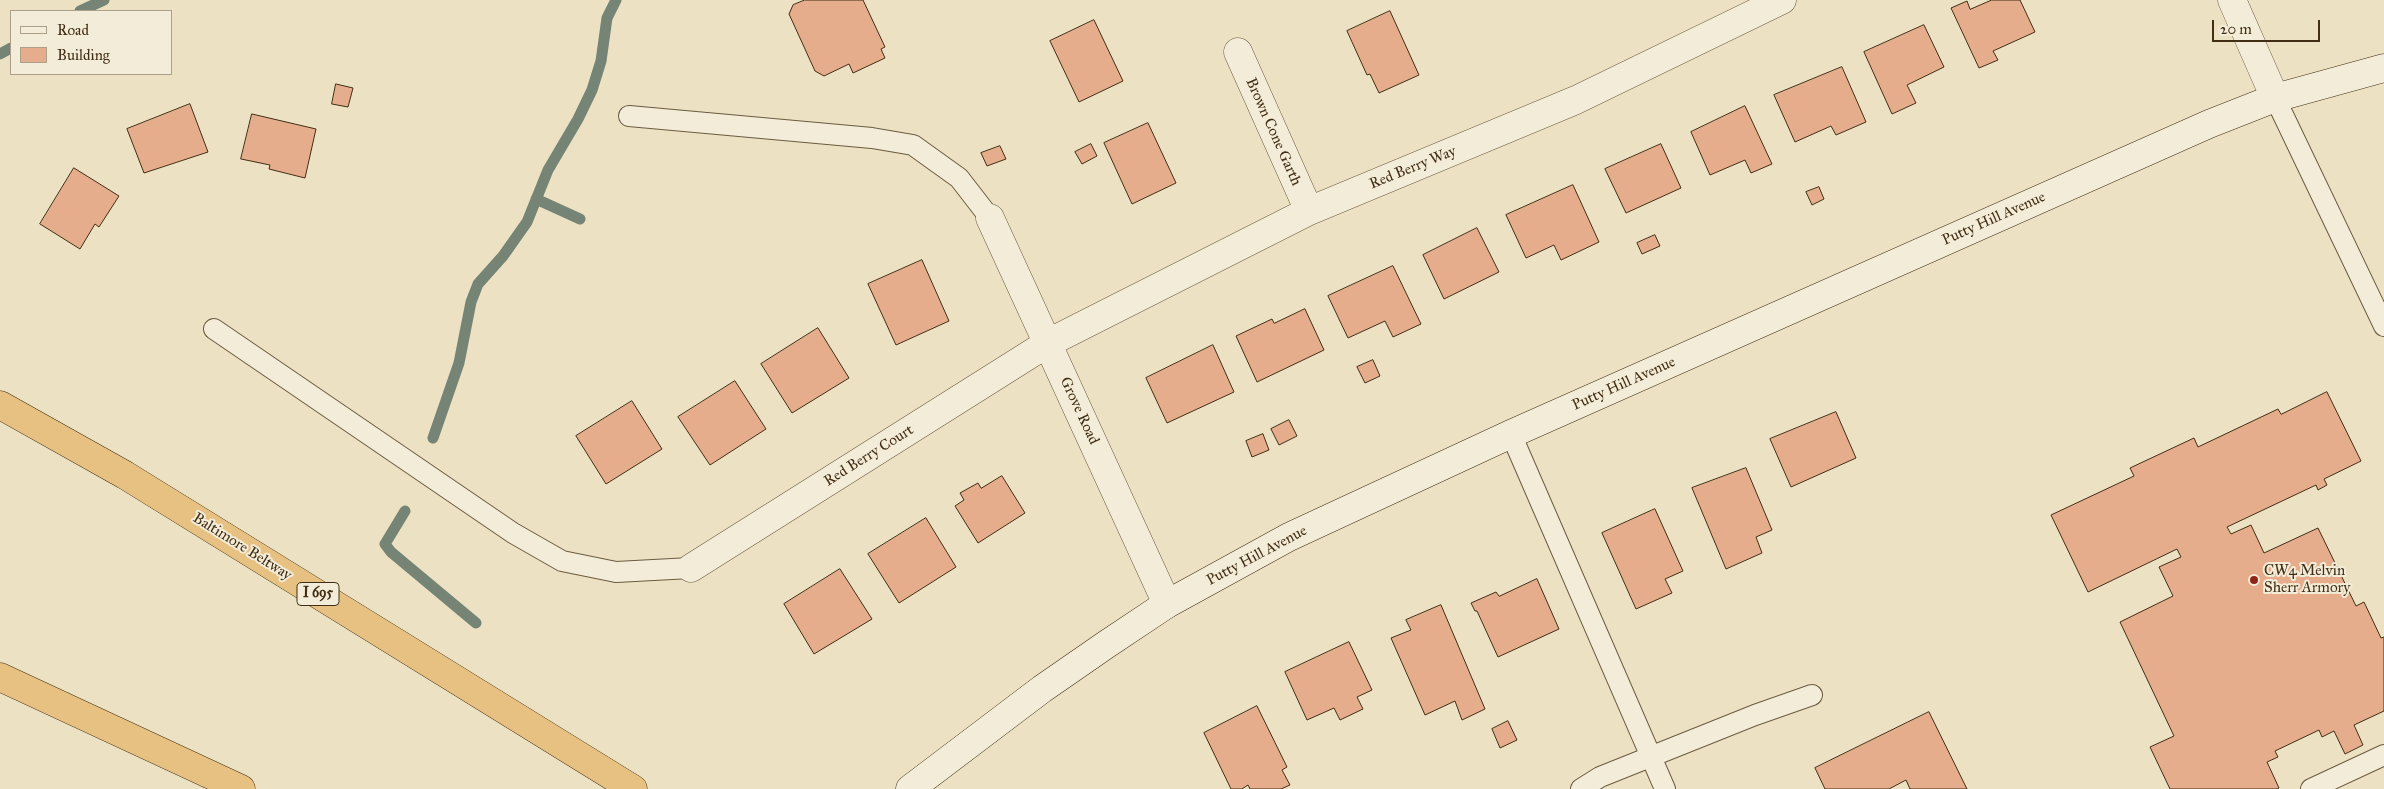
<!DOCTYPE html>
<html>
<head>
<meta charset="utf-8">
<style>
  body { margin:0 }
  #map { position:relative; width:2384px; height:789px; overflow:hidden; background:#ece2c3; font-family:"IM FELL Great Primer",serif }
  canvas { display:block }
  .legend { position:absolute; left:10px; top:10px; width:162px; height:65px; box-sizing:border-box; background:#f3ecd8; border:1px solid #aca08a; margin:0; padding:6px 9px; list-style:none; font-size:15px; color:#412e14 }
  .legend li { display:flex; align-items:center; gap:10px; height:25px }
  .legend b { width:25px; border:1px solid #aca08a }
  .scale { position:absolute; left:2212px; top:20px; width:108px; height:22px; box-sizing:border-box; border:2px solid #412e14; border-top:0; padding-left:6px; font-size:15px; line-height:18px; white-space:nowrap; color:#412e14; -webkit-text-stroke:4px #f3ecd8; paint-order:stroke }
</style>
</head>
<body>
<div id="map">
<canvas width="2384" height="789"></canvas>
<ul class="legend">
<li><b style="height:6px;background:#f3ecd8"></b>Road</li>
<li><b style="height:14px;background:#e5ad8c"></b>Building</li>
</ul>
<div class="scale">20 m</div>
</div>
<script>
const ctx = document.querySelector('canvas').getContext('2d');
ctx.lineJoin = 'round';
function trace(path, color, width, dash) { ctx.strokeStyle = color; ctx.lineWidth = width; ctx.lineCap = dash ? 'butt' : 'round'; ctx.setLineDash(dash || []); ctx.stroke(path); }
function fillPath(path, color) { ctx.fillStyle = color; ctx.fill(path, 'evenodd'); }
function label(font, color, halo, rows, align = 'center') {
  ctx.font = font + ' "IM FELL Great Primer",serif'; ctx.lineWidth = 4; ctx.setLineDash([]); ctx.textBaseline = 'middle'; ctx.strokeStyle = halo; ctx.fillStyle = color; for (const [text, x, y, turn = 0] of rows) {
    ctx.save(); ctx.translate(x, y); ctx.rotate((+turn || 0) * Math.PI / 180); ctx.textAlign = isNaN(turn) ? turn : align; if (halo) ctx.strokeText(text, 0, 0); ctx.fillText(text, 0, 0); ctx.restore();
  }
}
trace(new Path2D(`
  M80 11 104 0
  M0 54 11 48
  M536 199 580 219
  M433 438 459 363 471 302 478 284 503 256 527 222 548 170 578 119 592 90 601 61 607 18 616 0
  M405 511 385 544 391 552 476 623`), '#768475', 11);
const building = new Path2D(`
  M805 0H863L885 47 881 49 885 58 853 73 849 64 824 76 815 71 789 14 793 5Z
  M1992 0H2020L2035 32 1993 51 1998 60 1979 68 1951 8 1967 1 1970 9Z
  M1390 11 1419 75 1379 93 1370 74 1367 75 1347 31Z
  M1094 20 1123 81 1079 102 1050 41Z
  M1924 25 1944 67 1907 85 1916 103 1892 114 1864 52Z
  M1842 67 1866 122 1836 135 1831 126 1795 142 1774 95Z
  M336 84 353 88 348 107 332 104Z
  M190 104 208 152 144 173 127 129Z
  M1745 106 1772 164 1751 173 1745 160 1710 175 1691 132Z
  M252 114 316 129 305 178 269 169 270 165 241 159Z
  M1148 123 1176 183 1132 204 1104 143Z
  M1091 144 1097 156 1082 164 1075 152Z
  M1661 144 1681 188 1626 213 1605 169Z
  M1000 146 1006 159 987 166 981 153Z
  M74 168 119 196 99 227 95 224 80 249 40 224Z
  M1573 185 1599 242 1561 260 1554 245 1526 258 1506 215Z
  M1819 187 1824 199 1812 205 1806 192Z
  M1477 228 1499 272 1444 299 1423 255Z
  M1655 235 1660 246 1642 254 1637 243Z
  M922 260 949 321 896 345 868 284Z
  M1393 266 1421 324 1393 337 1385 321 1348 338 1328 296Z
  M1305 309 1324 350 1257 382 1236 336 1272 319 1274 323Z
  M818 328 849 378 792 413 761 364Z
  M1213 345 1234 392 1167 423 1146 378Z
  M1373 360 1380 376 1365 383 1357 367Z
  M735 381 766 429 710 465 678 417Z
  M2327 392 2361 461 2324 479 2327 485 2318 490 2316 485 2227 527 2231 534 2251 525 2264 553 2318 528 2356 606 2364 602 2381 638 2384 637V711L2354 725 2363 745 2345 754 2334 731 2322 737 2319 730 2275 751 2278 757 2267 762 2279 788 2277 789H2170L2150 747 2174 736 2120 622 2173 596 2159 567 2181 557 2177 549 2088 592 2051 515 2134 476 2130 468 2194 438 2198 447 2278 409 2281 414Z
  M632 401 662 449 606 484 576 436Z
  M1836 412 1856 458 1791 487 1770 439Z
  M1289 420 1297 436 1279 445 1271 429Z
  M1263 434 1269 450 1252 457 1246 441Z
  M1746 468 1772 530 1756 537 1762 553 1726 569 1692 488Z
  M1002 476 1025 513 978 543 955 506 964 500 960 493 978 483 981 488Z
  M1655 509 1683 571 1665 579 1672 593 1636 609 1602 533Z
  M926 518 956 567 899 603 868 554Z
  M840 569 872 619 814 654 784 604Z
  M1537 579 1559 629 1498 657 1477 611H1475L1471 603 1496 592 1499 596Z
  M1441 605 1485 709 1462 720 1455 701 1425 715 1391 638 1411 630 1406 620Z
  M1349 642 1372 690 1357 697 1363 709 1340 720 1334 708 1307 720 1285 672Z
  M1257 706 1287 767 1282 770 1290 785 1281 789H1250L1248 785 1242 789H1231L1204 733Z
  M1929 712 1967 789H1910L1906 780 1889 789H1825L1815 768Z
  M1508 721 1517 740 1500 748 1492 729Z`);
fillPath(building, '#e5ad8c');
trace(building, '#412e14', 1);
const lane = new Path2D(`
  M2275 98 2384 326
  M629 116 872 138 913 145 959 178 990 218
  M214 329 513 533 562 561 616 572 691 568
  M1511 434 1665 789
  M1581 789 1600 777 1755 715 1812 695
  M2311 789 2384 755`);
const street = new Path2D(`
  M2232 0 2275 98
  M1238 52 1309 211
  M990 218 1167 604
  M691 568 1048 343 1309 211 1576 100 1782 0`);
const secondary = new Path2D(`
  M910 789 1042 689 1107 644 1167 604 1289 537 1511 434 2209 124 2275 98 2384 68`);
const highway = new Path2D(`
  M0 405 125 475 633 789
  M0 677 241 789`);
trace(lane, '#6c5b40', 22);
trace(street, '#6c5b40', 29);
trace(secondary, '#412e14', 29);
trace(highway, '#412e14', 29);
trace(lane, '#f3ecd8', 20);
trace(street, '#f3ecd8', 28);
trace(secondary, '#f3ecd8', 28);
trace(highway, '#e6c182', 28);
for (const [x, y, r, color] of [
  [2254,580,5,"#8f2418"]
]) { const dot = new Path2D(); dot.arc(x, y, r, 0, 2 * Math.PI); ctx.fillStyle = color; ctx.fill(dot); trace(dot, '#f3ecd8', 2); }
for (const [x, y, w] of [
  [318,594,42]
]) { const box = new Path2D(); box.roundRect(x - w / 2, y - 11.5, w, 23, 4); ctx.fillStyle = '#f3ecd8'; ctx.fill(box); trace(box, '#412e14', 1); }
label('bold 14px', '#412e14', null, [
  ["I 695",318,594]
]);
label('15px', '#412e14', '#f3ecd8', [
  ["Brown Cone Garth",1273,132,66],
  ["Red Berry Way",1413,168,-22],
  ["Putty Hill Avenue",1994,219,-24],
  ["Putty Hill Avenue",1624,384,-24],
  ["Grove Road",1079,411,65],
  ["Red Berry Court",869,456,-32],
  ["Baltimore Beltway",242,547,32],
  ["Putty Hill Avenue",1257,556,-28]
]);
label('15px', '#412e14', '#f3ecd8', [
  ["CW4 Melvin",2264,571],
  ["Sherr Armory",2264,588]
], 'left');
</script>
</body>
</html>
